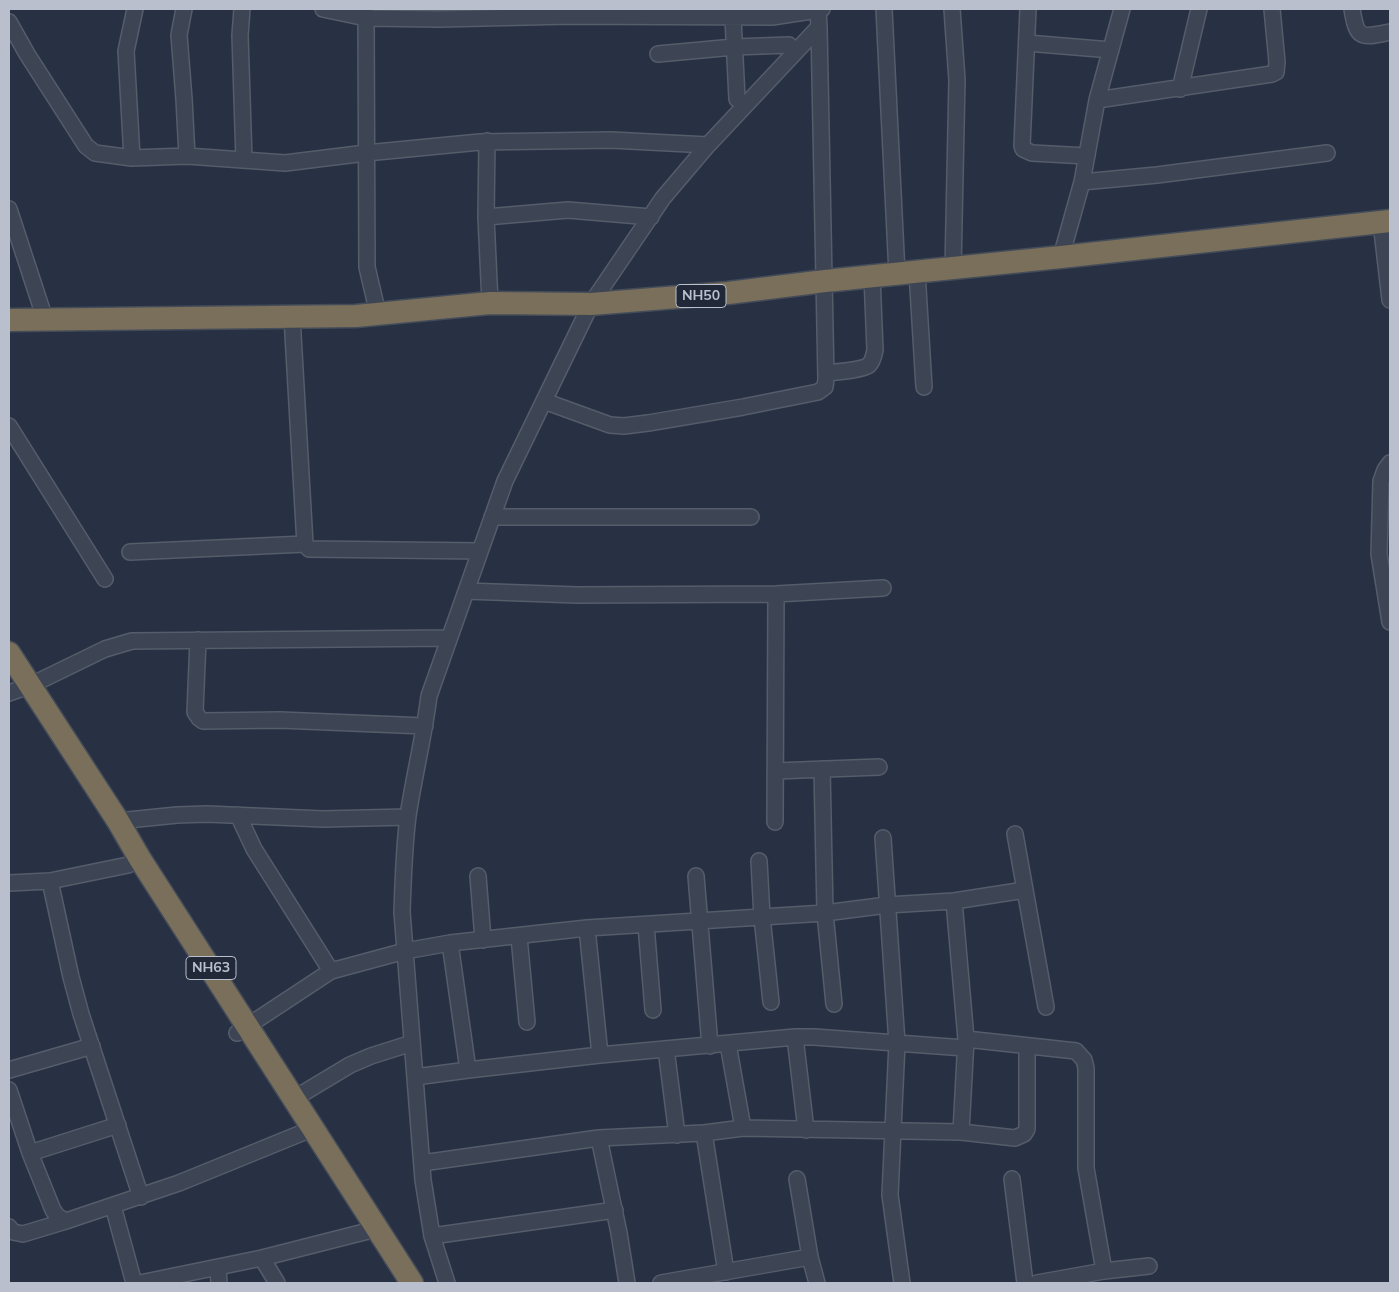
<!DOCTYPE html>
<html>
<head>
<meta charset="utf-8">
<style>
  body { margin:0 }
  #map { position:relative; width:1399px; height:1292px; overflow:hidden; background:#283143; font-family:Mulish,sans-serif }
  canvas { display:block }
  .frame { position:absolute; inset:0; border:10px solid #babfcd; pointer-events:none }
</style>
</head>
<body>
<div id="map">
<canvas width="1399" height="1292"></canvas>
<div class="frame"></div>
</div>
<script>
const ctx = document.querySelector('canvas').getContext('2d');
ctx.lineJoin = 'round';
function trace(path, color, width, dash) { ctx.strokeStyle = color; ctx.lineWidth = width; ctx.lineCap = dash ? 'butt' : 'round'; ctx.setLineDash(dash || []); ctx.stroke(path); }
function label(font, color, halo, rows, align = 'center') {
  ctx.font = font + ' Mulish,sans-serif'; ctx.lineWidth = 4; ctx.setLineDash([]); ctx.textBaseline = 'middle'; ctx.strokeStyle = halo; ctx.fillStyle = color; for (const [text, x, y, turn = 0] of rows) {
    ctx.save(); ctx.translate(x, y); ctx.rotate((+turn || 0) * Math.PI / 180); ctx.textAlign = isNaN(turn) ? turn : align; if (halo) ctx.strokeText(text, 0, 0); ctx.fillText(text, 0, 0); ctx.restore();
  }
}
const minor = new Path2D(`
  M184 9 179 35 184 99 187 156
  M242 9 240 35 244 160
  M323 9 366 18 367 267 378 314
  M365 9 366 18 439 19 570 16 772 17 818 10
  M884 9 897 274
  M952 9 957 80 953 269
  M1028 9 1022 146 1023 149 1032 153 1087 156
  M1352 9C1357 40 1361 38 1390 32
  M733 18 737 99
  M9 22 27 54 86 146 95 153 132 158 187 156 285 163 366 153 480 142 611 140 708 145
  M1027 43 1111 50
  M658 54 734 47 789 45
  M1180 89 1199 9
  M1097 100 1272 74 1276 72 1277 62 1272 9
  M487 141 486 217 490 303
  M132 158 126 51 135 9
  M1082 182 1157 175 1327 153
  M9 209 45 319
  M486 217 568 210 651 217
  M1381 222 1390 300
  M1061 257 1082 182 1097 100 1122 9
  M917 272 924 387
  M292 317 304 527 305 544 309 549 480 551
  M826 373C836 372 863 370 869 365 873 361 874 355 875 350L872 276
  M544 401 610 425 624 426 648 423 743 407 818 392 825 387 826 379 819 27
  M9 426 105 579
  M1390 463 1385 470 1381 481 1379 554 1390 622
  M492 517H751
  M130 552 305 544
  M466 591 577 595 776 594 883 588
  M198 640 195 712 199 718 203 721 280 720 425 726
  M9 693 29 686 105 649 132 641 449 638
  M822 769 825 913 834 1004
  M775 771 879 767
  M238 815 254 849 331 971
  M118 821 177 815 207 814 323 819 408 817
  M775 822 776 594
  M1015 834 1046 1007
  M883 838 897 1043 890 1195 902 1283
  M759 861 762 917 771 1002
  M478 876 483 940
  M696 876 710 1046
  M50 881 71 977 81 1014 141 1197
  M9 883 50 881 128 865 140 859
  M954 901 966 1039 961 1132
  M646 925 653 1010
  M587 928 600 1055
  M519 937 527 1022
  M450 943 468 1070
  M237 1033 331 971 405 951 450 943 587 928 825 913 887 905 954 901 1025 890
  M795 1037 806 1130
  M966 1039 1076 1051 1084 1060 1086 1068V1168L1104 1271
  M728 1044 743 1128
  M666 1049 677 1135
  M9 1070 92 1046
  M415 1077 468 1070 600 1055 795 1037H814L965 1048
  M9 1090 30 1153 53 1210 57 1216 66 1221 179 1183 314 1128
  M295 1098 350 1065 371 1056 412 1043
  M704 1133 726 1272
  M599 1138 619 1233 627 1283
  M30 1153 118 1125
  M422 1163 599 1138 704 1133 743 1128 961 1132 1015 1138 1024 1134 1027 1129V1046
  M797 1179 810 1257
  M1012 1179 1025 1283
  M113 1206 134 1283
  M9 1227 13 1232 23 1234 66 1221
  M432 1236 615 1210
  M262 1258 277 1283
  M218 1267 219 1283
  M140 1283 262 1258 376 1229
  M447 1283 432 1236 423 1180 402 912C403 880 404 848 408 816 414 776 424 736 429 696L505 481 591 304 663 198 708 145 819 27 818 10 822 9
  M661 1283 810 1257 817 1283
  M1037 1283 1104 1271 1149 1266`);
const highway = new Path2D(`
  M9 320 356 316 490 303 591 304 728 293 825 281 1061 257 1390 221
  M9 653 118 821 140 859 412 1283`);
trace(minor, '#555c6a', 18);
trace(highway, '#444c5a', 25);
trace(minor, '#3d4453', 15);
trace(highway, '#796f5a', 22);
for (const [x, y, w] of [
  [701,296,50],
  [211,968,50]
]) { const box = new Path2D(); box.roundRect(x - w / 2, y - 11.5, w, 23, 4); ctx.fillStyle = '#212938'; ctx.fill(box); trace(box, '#babfcd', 1); }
label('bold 14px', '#babfcd', null, [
  ["NH50",701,296],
  ["NH63",211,968]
]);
</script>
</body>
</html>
